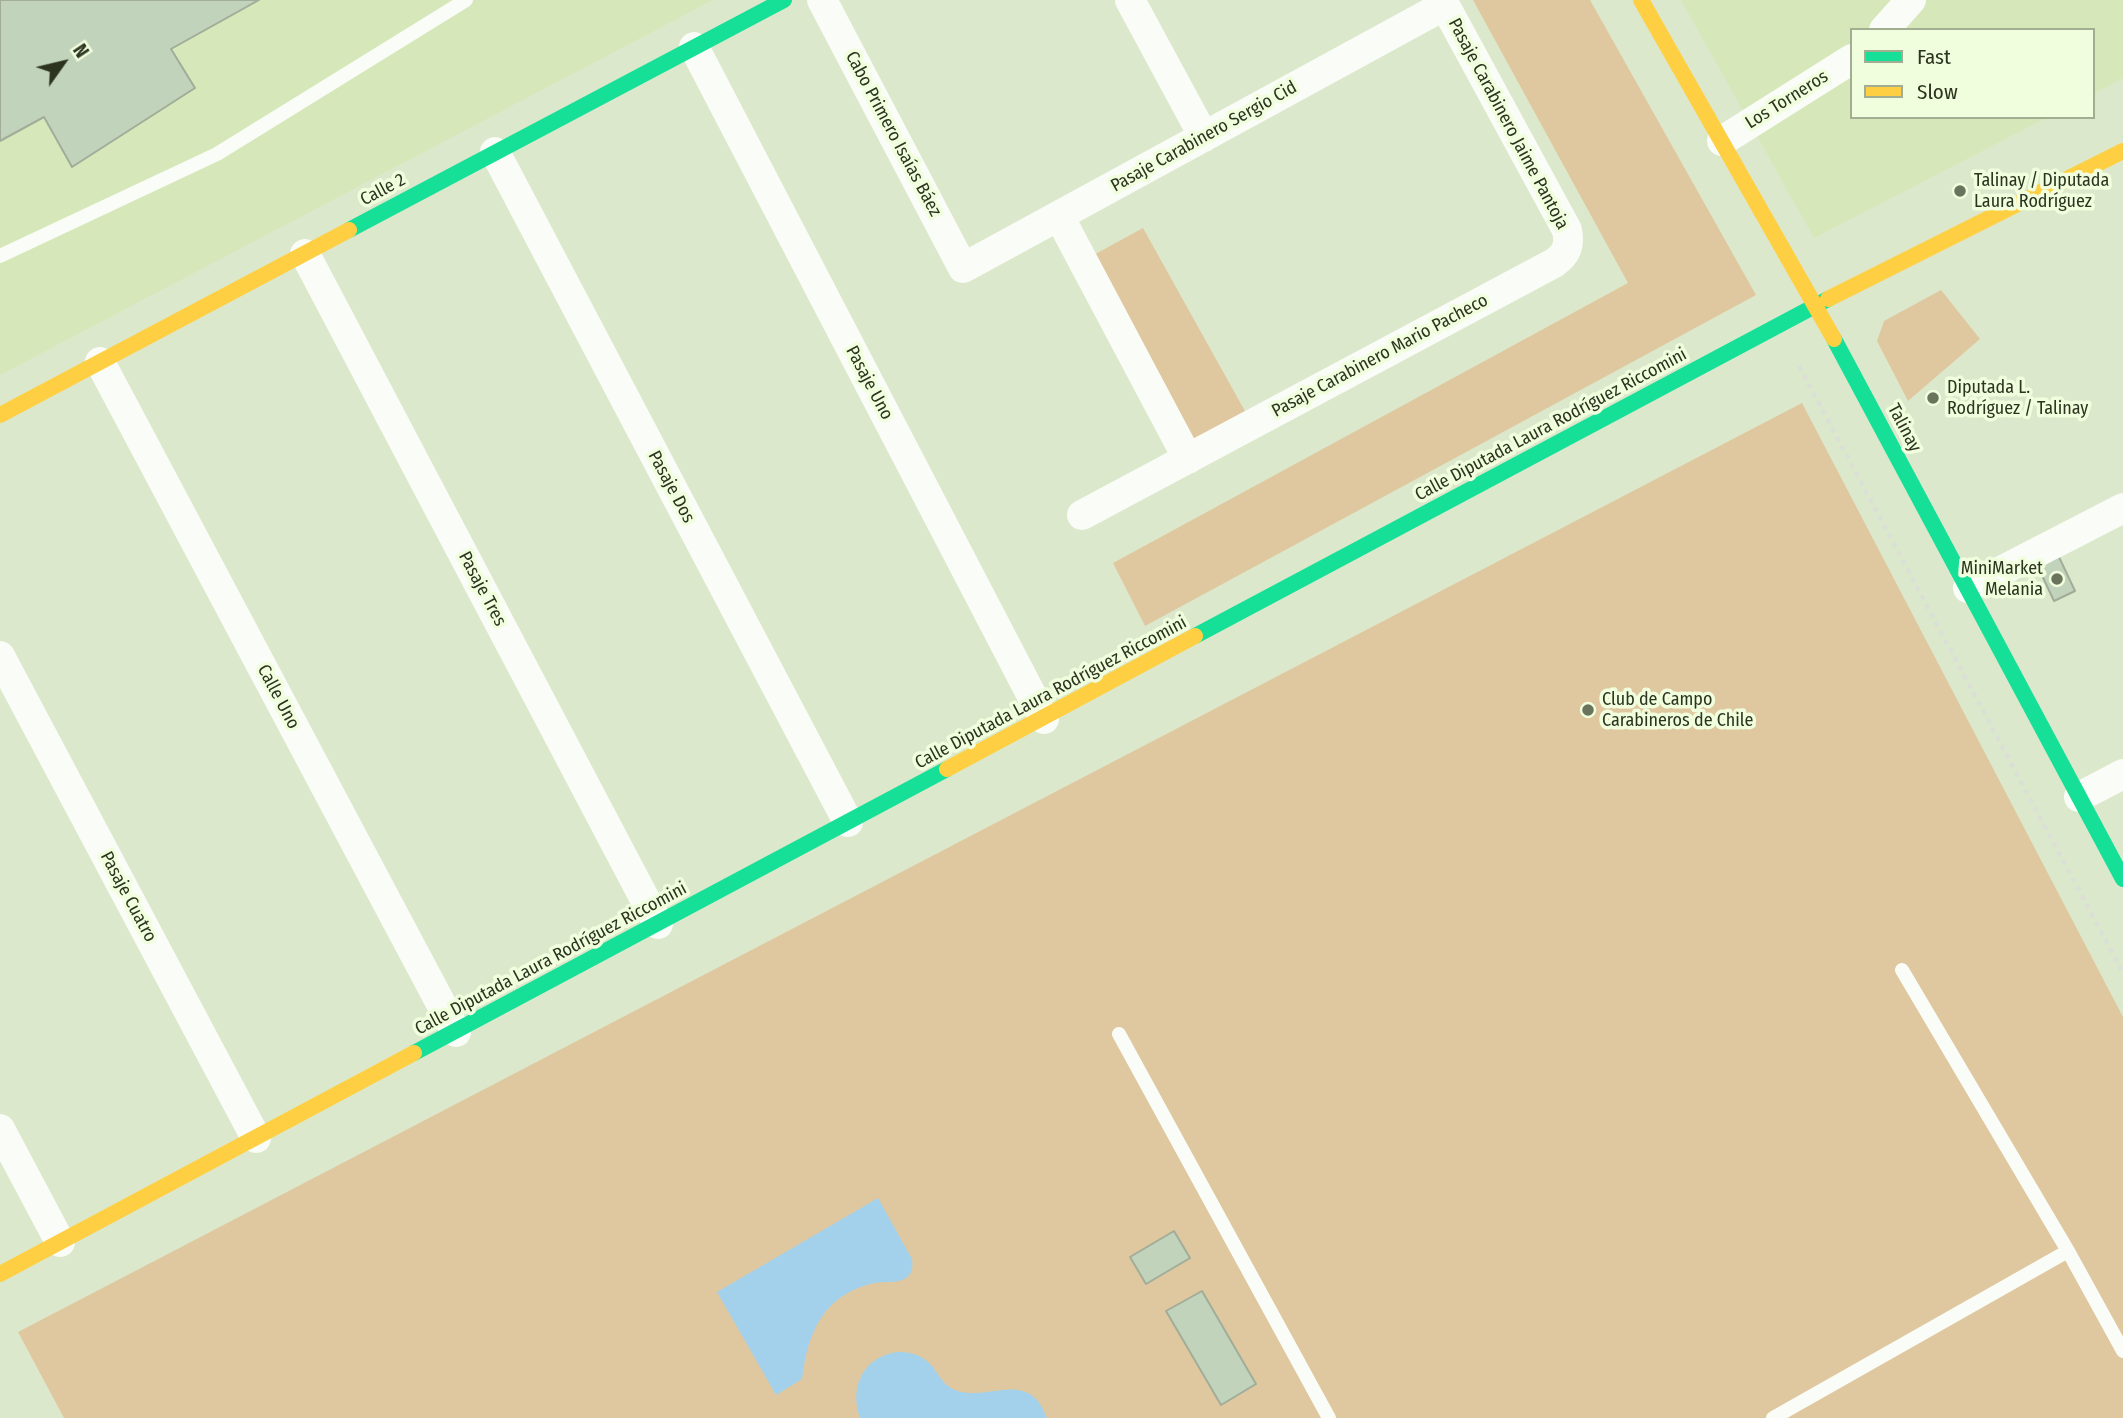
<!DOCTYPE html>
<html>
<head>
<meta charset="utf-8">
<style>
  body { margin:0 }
  #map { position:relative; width:2123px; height:1418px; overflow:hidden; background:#dce8cb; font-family:"Fira Sans Condensed",sans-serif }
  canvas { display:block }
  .legend { position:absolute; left:1850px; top:28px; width:245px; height:91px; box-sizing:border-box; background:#f1fede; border:2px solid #a2ad92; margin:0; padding:9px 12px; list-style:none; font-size:21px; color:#2c341f }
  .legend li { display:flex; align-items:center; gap:14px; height:35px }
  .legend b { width:35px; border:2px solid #a2ad92 }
  .north { position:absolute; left:28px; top:28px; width:70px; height:70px; -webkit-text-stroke:5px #f1fede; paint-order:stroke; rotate:56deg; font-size:19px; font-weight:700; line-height:28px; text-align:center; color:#2c341f }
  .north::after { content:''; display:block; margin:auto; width:24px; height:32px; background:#2c341f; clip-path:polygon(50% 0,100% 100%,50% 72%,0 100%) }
</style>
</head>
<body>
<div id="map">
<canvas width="2123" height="1418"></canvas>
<ul class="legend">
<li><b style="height:9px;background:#16e098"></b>Fast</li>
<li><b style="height:9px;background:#ffcf43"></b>Slow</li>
</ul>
<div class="north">N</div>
</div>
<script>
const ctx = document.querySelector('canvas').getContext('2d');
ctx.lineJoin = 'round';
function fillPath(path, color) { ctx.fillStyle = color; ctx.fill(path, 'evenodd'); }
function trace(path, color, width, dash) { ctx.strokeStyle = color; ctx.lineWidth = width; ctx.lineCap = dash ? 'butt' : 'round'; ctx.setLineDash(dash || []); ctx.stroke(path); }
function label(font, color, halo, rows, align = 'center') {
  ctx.font = font + ' "Fira Sans Condensed",sans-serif'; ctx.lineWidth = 7; ctx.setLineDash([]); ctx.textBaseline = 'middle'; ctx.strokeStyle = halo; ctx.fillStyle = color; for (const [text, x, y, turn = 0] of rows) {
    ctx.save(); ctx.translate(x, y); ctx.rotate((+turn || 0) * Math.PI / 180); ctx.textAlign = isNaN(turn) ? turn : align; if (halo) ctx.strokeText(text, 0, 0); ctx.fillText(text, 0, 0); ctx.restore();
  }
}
fillPath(new Path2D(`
  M0 0H713L0 375Z
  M1681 0H2123V78L2093 94V30H1852V117H2048L1814 238Z`), '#d6e8ba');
fillPath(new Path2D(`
  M1473 0H1590L1756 295 1145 626 1113 563 1628 283Z
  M1143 228 1246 413 1193 442 1090 257Z
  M1941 290 1980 339 1908 401 1877 341 1884 321Z
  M1802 403 2123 1017V1418H64L18 1332Z`), '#dfc89f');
fillPath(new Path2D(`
  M878 1198 912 1259C913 1266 913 1273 906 1278 897 1284 884 1281 874 1283 823 1295 808 1332 802 1379L776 1395 717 1292Z
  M897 1352C940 1352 932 1383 958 1391 990 1401 1029 1368 1047 1418H860C849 1387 863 1357 897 1352Z`), '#a3d1ec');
const building = new Path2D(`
  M0 0H259L171 49 195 88 72 167 44 117 0 141Z
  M2059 557 2075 591 2054 601 2038 567Z
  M1174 1231 1190 1258 1146 1284 1130 1257Z
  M1202 1291 1256 1384 1221 1405 1166 1311Z`);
fillPath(building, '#c2d3bb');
trace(building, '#a1ad99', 2);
trace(new Path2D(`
  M1799 366 2123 973`), '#dbdfd5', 4.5, [5, 5]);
trace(new Path2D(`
  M0 256 217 154 466 0
  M1902 970 2068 1251 2123 1351
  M1119 1034 1329 1418
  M1773 1418 2068 1251`), '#fafcf7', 14);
trace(new Path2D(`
  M822 0 963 268 1445 5
  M1130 0 1204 137
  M1884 30 1911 0
  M694 47 1044 719
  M1722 141 1852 59
  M495 152 848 822
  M1059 216 1188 459
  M305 254 658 924
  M100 362 456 1032
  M1082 515 1554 263C1567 254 1570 245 1567 230L1442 0
  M1968 588 2123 508
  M0 656 256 1138
  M2079 797 2123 774
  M0 1129 60 1242`), '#fafcf7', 30);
trace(new Path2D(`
  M349 230 784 0
  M1834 339 2123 879
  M1195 636 1828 299
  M414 1053 947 769`), '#16e098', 16);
trace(new Path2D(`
  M1641 0 1834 339
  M1828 299 2123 151
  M0 415 349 230
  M947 769 1195 636
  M0 1274 414 1053`), '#ffcf43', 16);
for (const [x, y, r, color] of [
  [1960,191,7,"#6a735b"],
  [1933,398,7,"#6a735b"],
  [2057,579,7,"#6a735b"],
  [1588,710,7,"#6a735b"]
]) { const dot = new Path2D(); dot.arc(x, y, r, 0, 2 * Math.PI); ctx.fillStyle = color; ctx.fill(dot); trace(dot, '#f1fede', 2.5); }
label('18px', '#2c341f', '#f1fede', [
  ["Los Torneros",1787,100,-32],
  ["Pasaje Carabinero Jaime Pantoja",1508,124,62],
  ["Cabo Primero Isaías Báez",893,134,62],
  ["Pasaje Carabinero Sergio Cid",1204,137,-29],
  ["Calle 2",383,190,-28],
  ["Pasaje Carabinero Mario Pacheco",1380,356,-28],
  ["Pasaje Uno",869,383,62],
  ["Calle Diputada Laura Rodríguez Riccomini",1551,425,-28],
  ["Talinay",1904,428,62],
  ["Pasaje Dos",671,487,62],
  ["Pasaje Tres",482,589,62],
  ["Calle Diputada Laura Rodríguez Riccomini",1051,693,-28],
  ["Calle Uno",278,697,62],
  ["Pasaje Cuatro",128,897,62],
  ["Calle Diputada Laura Rodríguez Riccomini",551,959,-28]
]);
label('18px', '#2c341f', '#f1fede', [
  ["Talinay / Diputada",1974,181],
  ["Laura Rodríguez",1974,202],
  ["Diputada L.",1947,388],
  ["Rodríguez / Talinay",1947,409],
  ["MiniMarket",2043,569,"right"],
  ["Melania",2043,590,"right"],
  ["Club de Campo",1602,700],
  ["Carabineros de Chile",1602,721]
], 'left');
</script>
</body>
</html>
